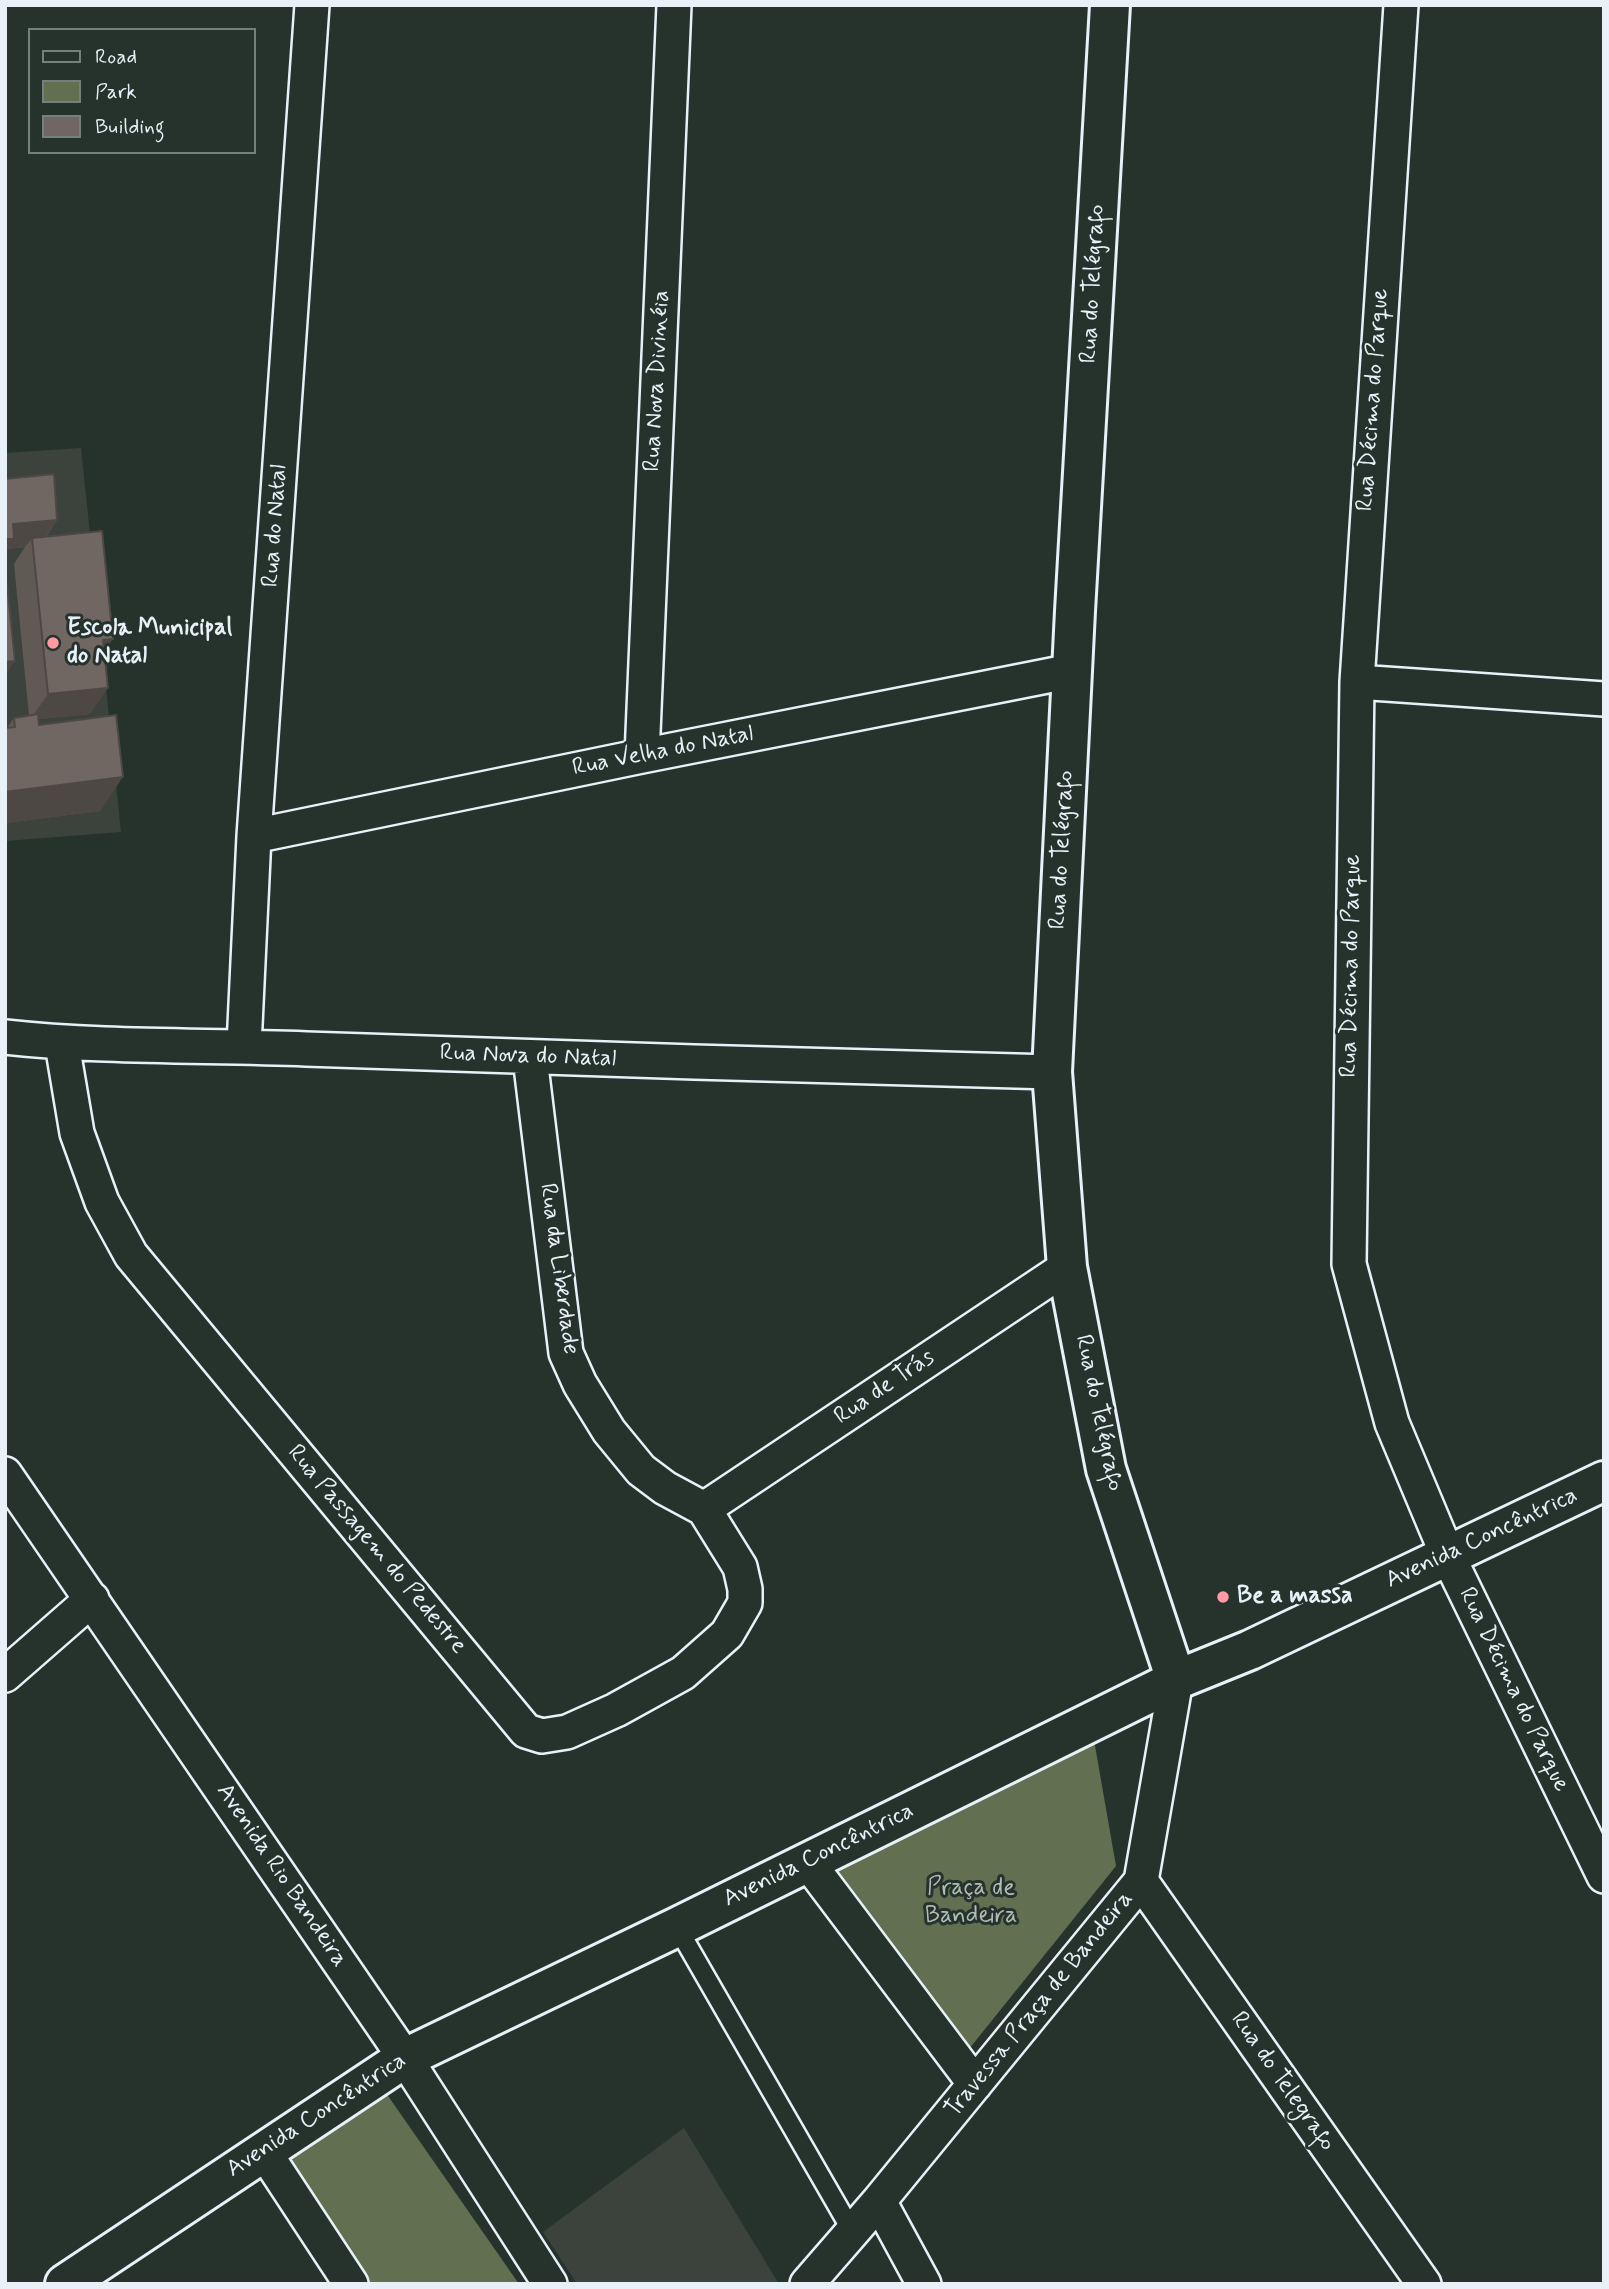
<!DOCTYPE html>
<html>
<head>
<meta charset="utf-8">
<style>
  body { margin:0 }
  #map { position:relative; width:1609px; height:2289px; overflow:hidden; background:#26332d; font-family:Mynerve,sans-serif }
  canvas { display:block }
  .frame { position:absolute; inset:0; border:7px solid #e8f1f8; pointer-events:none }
  .legend { position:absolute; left:28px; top:28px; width:228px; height:126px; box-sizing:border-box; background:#26332d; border:2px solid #747f7e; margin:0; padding:9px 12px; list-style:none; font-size:21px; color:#e8f1f8 }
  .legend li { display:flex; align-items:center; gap:14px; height:35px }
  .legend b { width:35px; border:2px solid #747f7e }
</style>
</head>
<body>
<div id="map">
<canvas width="1609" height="2289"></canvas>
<div class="frame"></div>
<ul class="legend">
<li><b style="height:9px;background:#26332d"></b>Road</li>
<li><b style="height:19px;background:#626f51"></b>Park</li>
<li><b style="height:19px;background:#706762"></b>Building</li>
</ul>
</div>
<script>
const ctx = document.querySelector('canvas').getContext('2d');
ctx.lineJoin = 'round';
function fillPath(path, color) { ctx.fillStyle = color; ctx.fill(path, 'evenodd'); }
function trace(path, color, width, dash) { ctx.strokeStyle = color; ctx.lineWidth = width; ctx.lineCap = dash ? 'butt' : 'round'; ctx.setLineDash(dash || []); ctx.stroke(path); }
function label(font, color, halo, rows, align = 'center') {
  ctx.font = font + ' Mynerve,sans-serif'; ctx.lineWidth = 6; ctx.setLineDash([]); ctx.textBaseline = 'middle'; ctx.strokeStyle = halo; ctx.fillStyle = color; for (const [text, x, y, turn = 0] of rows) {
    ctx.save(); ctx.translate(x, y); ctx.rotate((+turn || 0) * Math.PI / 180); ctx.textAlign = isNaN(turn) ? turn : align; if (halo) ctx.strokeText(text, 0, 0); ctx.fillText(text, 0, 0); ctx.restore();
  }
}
fillPath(new Path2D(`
  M81 448 121 832 5 841V453Z
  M684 2128 779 2284H577L543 2232Z`), '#3c433d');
fillPath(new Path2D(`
  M1094 1740 1116 1866 969 2049 834 1870Z
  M386 2093 519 2284H370L287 2157Z`), '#626f51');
const service = new Path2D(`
  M677 1927 852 2231`);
const minor = new Path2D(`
  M1401 5 1357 682 1349 1264 1392 1423 1447 1554 1604 1876
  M1357 682 1604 699
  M642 756 674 5
  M254 836 642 756 1072 671
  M5 1037C105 1048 206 1045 306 1049 555 1059 803 1065 1052 1072
  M62 1044 77 1133 102 1202 131 1255 526 1731 542 1736 567 1732 616 1710 683 1673 727 1634 745 1603V1589L740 1567 704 1509 665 1488 641 1470 609 1431 580 1384 566 1353 530 1058
  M244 1046 254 836 312 5
  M5 1474 405 2058 550 2284
  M704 1509 1067 1267
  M5 1675 92 1599
  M807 1861 975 2084
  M1141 1881 1424 2284
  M263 2150 351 2284
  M879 2201 924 2284
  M807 2284 879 2201 1141 1881 1176 1680`);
const tertiary = new Path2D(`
  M1110 5 1075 611 1052 1072 1067 1267 1106 1469 1176 1680
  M65 2284 405 2058 677 1927 1176 1680 1250 1650 1604 1481`);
trace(service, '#e8f1f8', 23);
trace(minor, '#e8f1f8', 38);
trace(tertiary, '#e8f1f8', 44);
trace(service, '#26332d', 18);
trace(minor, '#26332d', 33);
trace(tertiary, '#26332d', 38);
fillPath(new Path2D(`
  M5 479 57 520 46 537 104 651 90 714 38 719 39 725 100 811 5 823V728H7L14 718 29 716 14 564 25 547 7 549Z`), '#605954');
fillPath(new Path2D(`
  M57 520 39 546 32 538 25 547 7 549 5 551V534L13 524Z
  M113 639 95 664 103 640Z
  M15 661 5 675V662Z
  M108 688 90 714 30 720 48 694Z
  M123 777 100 811 5 823V792Z`), '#4e4845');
const building = new Path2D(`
  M54 474 57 520 13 524 14 539H5V479Z
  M102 531 113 639 103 640 108 688 48 694 32 538Z
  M5 584H7L15 661 5 662Z
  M38 714 39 725 116 715 123 777 5 792V728L15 727 14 718Z`);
fillPath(building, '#706762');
trace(building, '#4e4845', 2);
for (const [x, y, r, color] of [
  [53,643,7,"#ff9aa2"],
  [1223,1597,7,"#ff9aa2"]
]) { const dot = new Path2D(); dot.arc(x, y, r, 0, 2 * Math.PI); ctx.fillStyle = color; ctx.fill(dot); trace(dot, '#26332d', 2.5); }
label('24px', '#e8f1f8', '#26332d', [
  ["Rua do Telégrafo",1094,284,-87],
  ["Rua Nova Divinéia",658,381,-87],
  ["Rua Décima do Parque",1374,400,-86],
  ["Rua do Natal",276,526,-86],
  ["Rua Velha do Natal",663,752,-11],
  ["Rua do Telégrafo",1063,850,-87],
  ["Rua Décima do Parque",1352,966,-89],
  ["Rua Nova do Natal",528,1057,2],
  ["Rua da Liberdade",558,1269,82],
  ["Rua de Trás",885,1388,-34],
  ["Rua do Telégrafo",1098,1413,78],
  ["Avenida Concêntrica",1482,1539,-25],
  ["Rua Passagem do Pedestre",376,1550,50],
  ["Rua Décima do Parque",1513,1690,64],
  ["Avenida Concêntrica",819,1856,-26],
  ["Avenida Rio Bandeira",281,1876,56],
  ["Travessa Praça de Bandeira",1040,2005,-51],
  ["Rua do Telegrafo",1282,2082,55],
  ["Avenida Concêntrica",317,2116,-33]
]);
label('bold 24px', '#e8f1f8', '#26332d', [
  ["Escola Municipal",67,629],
  ["do Natal",67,657],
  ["Be a massa",1237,1597]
], 'left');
label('24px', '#b2bdb5', '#26332d', [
  ["Praça de",971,1889],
  ["Bandeira",971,1917]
]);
</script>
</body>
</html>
